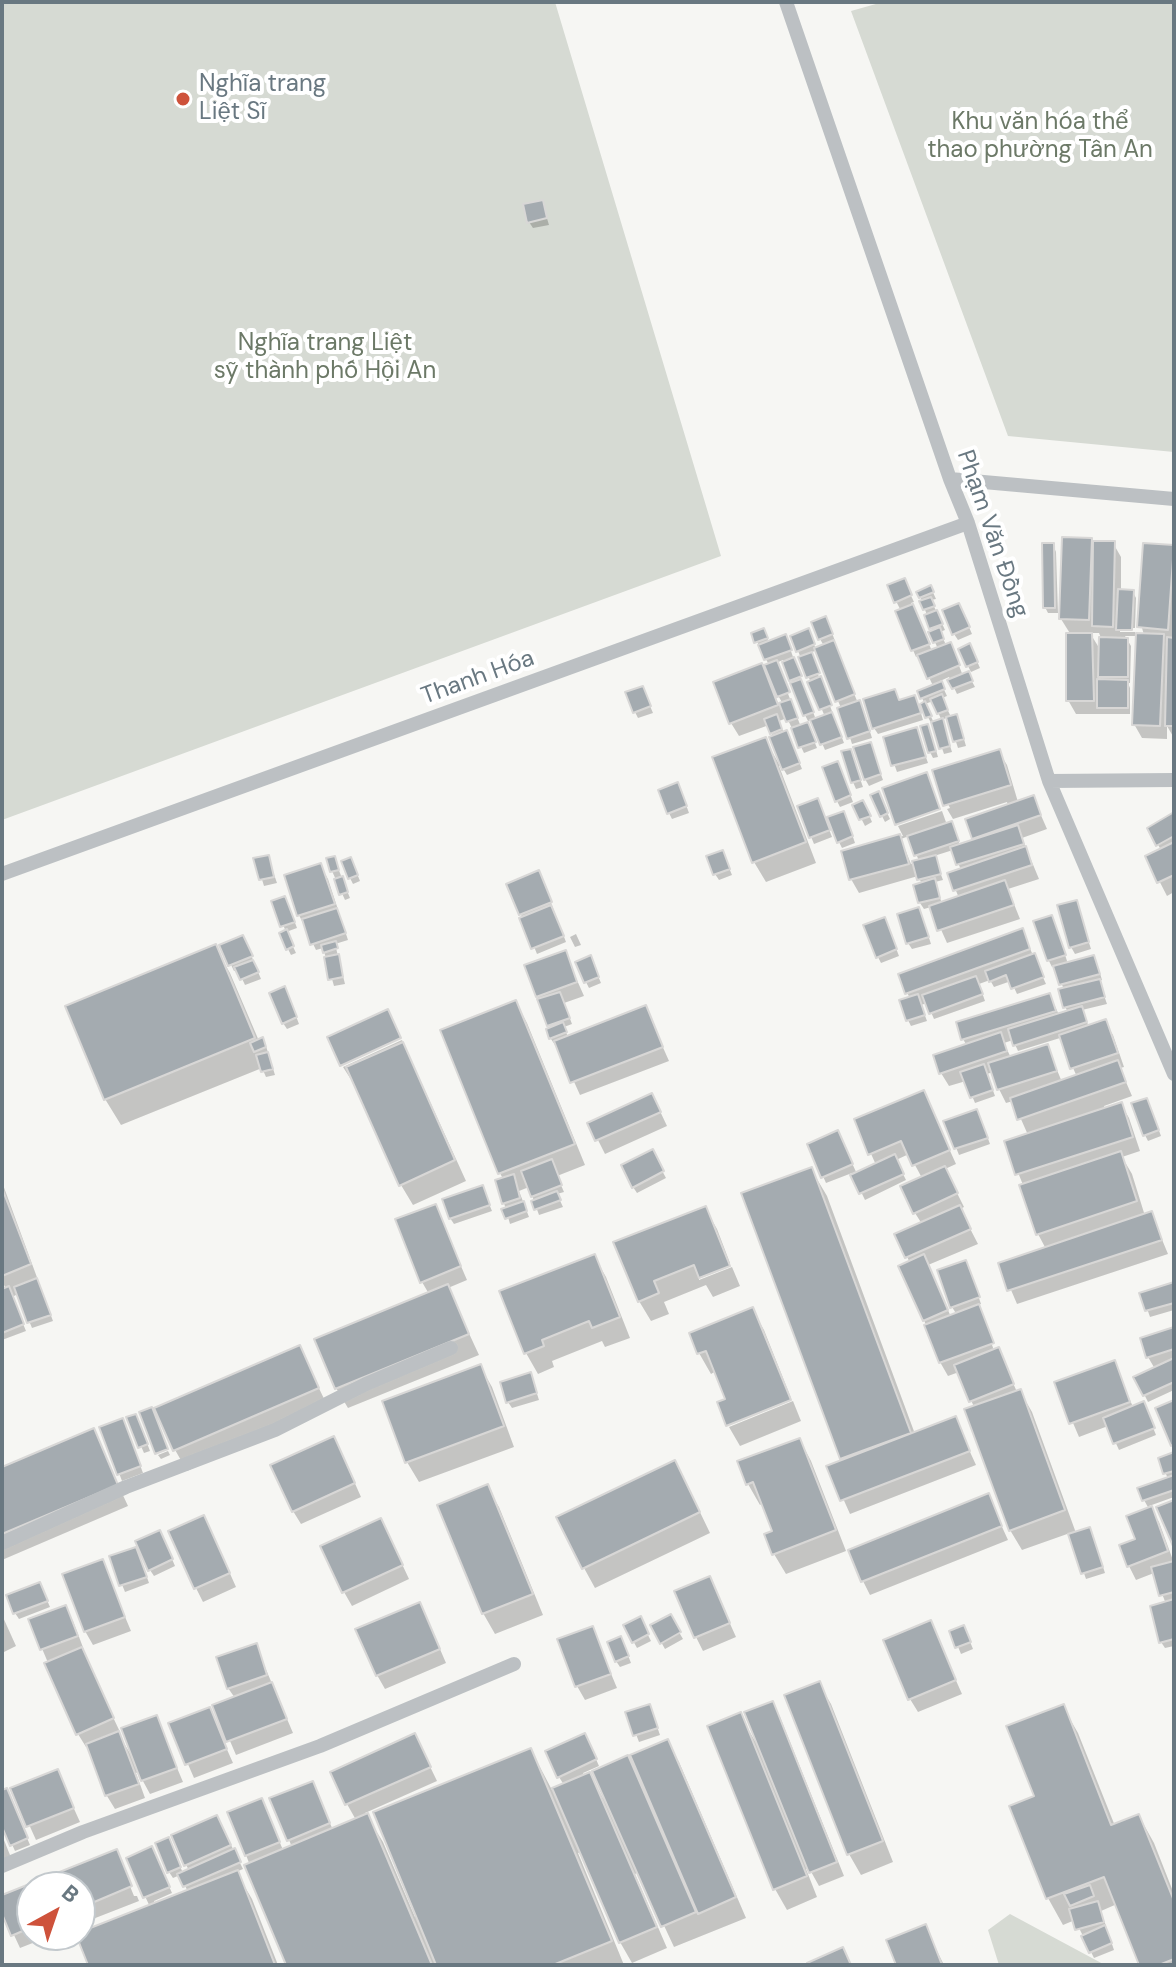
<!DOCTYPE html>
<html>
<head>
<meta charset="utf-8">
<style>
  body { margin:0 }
  #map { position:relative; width:1176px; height:1967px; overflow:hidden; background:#f6f6f3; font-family:"DM Sans",sans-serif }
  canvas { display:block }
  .frame { position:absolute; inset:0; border:4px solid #697881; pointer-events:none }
  .north { position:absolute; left:16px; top:1871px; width:80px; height:80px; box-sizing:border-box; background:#fff; border:2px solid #c3c9cd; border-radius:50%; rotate:40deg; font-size:22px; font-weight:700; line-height:32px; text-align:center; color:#697881 }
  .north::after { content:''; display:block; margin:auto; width:28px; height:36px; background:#ce523b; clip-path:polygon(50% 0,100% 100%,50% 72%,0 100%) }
</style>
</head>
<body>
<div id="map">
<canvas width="1176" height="1967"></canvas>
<div class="frame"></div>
<div class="north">B</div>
</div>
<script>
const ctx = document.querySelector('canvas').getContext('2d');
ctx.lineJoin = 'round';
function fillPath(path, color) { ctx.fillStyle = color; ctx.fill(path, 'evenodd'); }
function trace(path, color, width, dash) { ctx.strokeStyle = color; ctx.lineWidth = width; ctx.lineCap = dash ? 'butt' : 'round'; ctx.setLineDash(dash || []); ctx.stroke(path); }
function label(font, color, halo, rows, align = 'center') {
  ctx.font = font + ' "DM Sans",sans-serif'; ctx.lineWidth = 8; ctx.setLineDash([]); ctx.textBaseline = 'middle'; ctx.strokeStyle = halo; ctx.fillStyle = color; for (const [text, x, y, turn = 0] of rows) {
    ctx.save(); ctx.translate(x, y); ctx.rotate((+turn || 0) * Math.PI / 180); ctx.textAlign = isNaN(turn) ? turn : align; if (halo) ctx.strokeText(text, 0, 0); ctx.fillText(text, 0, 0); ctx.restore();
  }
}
fillPath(new Path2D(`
  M2 2H555L721 556 2 820Z
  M883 2H1174V452L1008 436 851 11Z
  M1010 1914 1105 1965H999L988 1930Z`), '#d6dad3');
fillPath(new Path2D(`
  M542 202 549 225 533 228 529 222Z
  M1064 539 1113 543 1121 557V591L1133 592 1136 598 1135 628H1120V632H1135V635H1144L1142 628 1139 627 1173 547 1174 549V738L1167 726V739L1142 738 1134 724 1138 636H1125L1131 646 1130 683H1128L1130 688V714H1076L1068 700 1071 635 1061 619ZM1090 633H1099L1101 638V651Z
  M1053 545 1056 552 1058 613H1048L1045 607Z
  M904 581 914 602 911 603 932 651 938 649 931 633 933 632 919 593 931 588 936 599 931 600 945 630 940 632 946 645 950 644 953 650 963 676 968 674 975 687 957 694 949 677 940 681 947 696 942 698 951 717 956 716 959 722 966 746 958 748 948 717 942 720 952 752 944 754 933 722 931 723 922 705 925 704 919 692 933 686 919 655 916 657 913 650 897 612 901 611 889 587ZM933 701 941 719 934 723 925 704Z
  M962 611 972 634 958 640 954 634Z
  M829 625 835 641 832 642 858 703 863 709 872 738 852 744 841 708 817 650 810 653 844 743 825 750 812 720 808 721 805 715 783 660 776 663 801 727 810 731 817 748 804 753 787 718 779 721 784 733 790 739 802 769 787 775 781 765 779 766 816 863 766 882 754 862 765 739 779 764 781 763 769 725 739 736 731 723 761 666 770 681 772 680 769 665 753 634 767 637 769 643H788L816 720 825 717 798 651 811 637 816 649 824 646 820 639ZM776 692 783 704 779 705 774 693Z
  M973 652 980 668 971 672 968 666Z
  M645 694 653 713 638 718 635 712Z
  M899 702 918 703 923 720 878 734 874 728Z
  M927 726 931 733 938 757 933 758 930 752Z
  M916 729 928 763 897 772 885 738Z
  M870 744 883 780 869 786 865 779Z
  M850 751 863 787 856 789 853 782Z
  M999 752 1007 765 1018 802 1033 797 1047 829 1022 838 1039 879 1008 889 1020 919 947 943 931 907 924 909 920 903 916 886 922 884 918 876 859 893 851 879 844 852 903 836 898 826 942 811 947 825 955 830 960 846 974 841 967 820 1008 806 1007 802 953 819 947 809 950 808 948 804ZM909 836 919 861 911 864 901 839ZM953 850 961 870 949 874 959 898 942 904 935 882 943 880 934 856Z
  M841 770 853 802 840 807 837 801Z
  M681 791 689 813 672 819 669 813Z
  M881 800 890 819 885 822 882 816Z
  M820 806 832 837 814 844 799 807Z
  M855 806 866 808 872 822 865 826Z
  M1174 815V892L1167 896 1147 857 1161 850 1149 829Z
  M847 819 855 843 842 848 839 842Z
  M268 857 277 883 264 886 256 860Z
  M334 858 350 898 345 900 332 871Z
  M725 858 732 875 719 880 715 874Z
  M320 865 328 879 348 940 335 944 345 984 334 986 323 948 316 950 299 915Z
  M354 866 360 881 353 884 350 878Z
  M542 879 566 942 537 954 509 885Z
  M274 902 288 904 297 928 286 932 296 953 291 955 288 949 286 932Z
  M1076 902 1091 949 1075 954 1071 947Z
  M922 916 931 944 912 949 908 943Z
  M1036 922 1055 924 1068 964 1093 957 1097 963 1102 980 1099 981 1107 1004 1082 1010 1089 1027 1105 1022 1113 1035 1124 1067 1120 1068 1132 1096 1104 1106 1105 1109 1121 1104 1129 1118 1140 1151 1122 1157 1132 1174 1145 1216 1151 1213 1168 1254 1017 1304 1000 1264 1046 1249 1038 1234 1023 1185 1006 1142 1028 1135 1013 1101 1006 1103 999 1089 993 1072 987 1074 995 1096 975 1103 966 1081 949 1086 941 1073 967 1046 963 1039 1050 995 1059 1015 1068 1012 1065 1007 1064 990 1055 966 1052 967 1049 961ZM1060 1038 1077 1077 1062 1082 1047 1046 1011 1058 1004 1043 1013 1040 1018 1051Z
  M887 925 899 956 881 963 878 957Z
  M1022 931 1046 984 1017 994 1011 981 994 987 990 980 979 984 985 1001 934 1019 927 1003 921 1005 927 1021 911 1026 908 1020 910 999 900 975Z
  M576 934 581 945 575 947 570 937Z
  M246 943 261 979 245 985 238 970 234 971 222 946Z
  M215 947 230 973 259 1041 266 1046 275 1075 266 1077 262 1068 121 1125 105 1099Z
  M565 953 584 996 564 1003 572 1024 564 1027 568 1037 645 1007 669 1061 580 1095 557 1044 555 1045 551 1039 548 1030 551 1029 537 996Z
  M593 964 601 983 589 988 586 982Z
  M288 995 299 1024 287 1029 283 1023Z
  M516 1002 527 1023 585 1165 557 1176 564 1192 557 1194 563 1207 539 1215 529 1187 519 1191 529 1217 510 1224 504 1203 503 1179 500 1173Z
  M402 1040 466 1181 413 1205 401 1185 353 1077 350 1078 343 1067Z
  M924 1093 956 1164 945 1169 964 1207 960 1209 978 1244 928 1265 951 1317 957 1315 952 1307 969 1269 981 1304 978 1305 985 1318H982L995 1353 999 1351 1017 1392 1020 1391 1032 1412 1076 1533 1093 1536 1105 1573 1086 1579 1070 1533 1022 1550 1010 1530 974 1407 959 1372 948 1376 940 1362 924 1320 910 1263 897 1235 922 1224 915 1213 922 1178 909 1154 896 1160 906 1180 865 1200 852 1173 826 1183 809 1145 841 1139 857 1174 876 1165 856 1120Z
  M1150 1106 1161 1136 1148 1141 1145 1135Z
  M659 1109 667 1126 605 1154 590 1124Z
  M980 1117 990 1144 959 1155 946 1122Z
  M652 1152 666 1178 637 1193 633 1187Z
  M811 1169 827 1196 915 1434 955 1419 976 1465 850 1514 829 1467 843 1462Z
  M2 1182 53 1321 32 1328 18 1294 12 1297 26 1331 2 1340V1291L6 1289 2 1281Z
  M485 1194 492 1211 454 1224 450 1218Z
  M435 1206 467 1280 448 1288 479 1355 348 1408 336 1388 429 1294 422 1282Z
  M705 1208 717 1229 730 1263 699 1275V1280L732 1267 740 1286 713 1297 706 1285 664 1302 669 1314 651 1321 639 1301Z
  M594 1256 606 1277 630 1338 605 1347 602 1341 552 1361 554 1367 538 1374 526 1353 501 1292Z
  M1174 1285V1310L1150 1317 1142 1294Z
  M752 1309 764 1330 791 1398 728 1423V1400L716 1371 711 1374 699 1353Z
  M1174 1329V1390L1148 1402 1136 1378 1155 1369 1148 1357Z
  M299 1347 329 1409 187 1471 174 1448Z
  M1114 1362 1133 1407 1146 1410 1156 1435 1119 1450 1108 1426 1079 1437 1056 1383Z
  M480 1366 492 1387 514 1447 419 1482 407 1462Z
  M533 1381 539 1400 512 1408 508 1402Z
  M793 1401 801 1421 740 1446 729 1427Z
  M129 1419 139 1422 150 1451 144 1453Z
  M126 1427 143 1473 122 1481 102 1428Z
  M93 1431 128 1506 2 1560V1470Z
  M800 1440 811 1461 846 1551 786 1574 774 1554V1533L763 1503 760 1505 748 1484Z
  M168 1451 170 1455 161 1459 158 1455Z
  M341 1452 361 1497 301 1524 293 1511Z
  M1174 1454V1497L1149 1506 1159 1522 1174 1563V1646L1165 1648 1161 1642 1166 1604 1154 1573 1136 1580 1129 1566 1149 1509 1144 1500 1168 1479 1160 1459Z
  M686 1483 710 1533 595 1588 584 1568Z
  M487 1487 499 1507 543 1615 495 1634 483 1613Z
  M988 1496 1008 1540 870 1595 863 1581Z
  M211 1531 236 1587 203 1602 196 1588Z
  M388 1534 409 1579 352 1606 344 1592Z
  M163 1538 175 1566 154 1576 150 1570Z
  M139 1555 149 1583 125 1592 111 1557Z
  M102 1562 131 1631 93 1645 85 1631Z
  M710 1579 736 1637 703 1651 696 1637Z
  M43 1591 50 1607 19 1619 15 1613Z
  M65 1607 73 1621 84 1650 82 1651 120 1732 118 1733 131 1755 156 1718 183 1782 150 1794 138 1772 136 1773 145 1798 115 1809 107 1796 89 1746 86 1747 78 1734 30 1620Z
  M2 1615 16 1646 2 1653Z
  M670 1617 683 1639 665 1649 652 1626Z
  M427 1619 446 1663 385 1689 377 1675Z
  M640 1619 651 1641 637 1648 625 1626Z
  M930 1622 962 1694 918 1712 910 1699Z
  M592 1628 617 1688 585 1700 577 1686Z
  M952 1632 967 1634 973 1649 961 1654Z
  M624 1645 631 1663 620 1667 616 1661Z
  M256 1646 293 1733 236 1755 215 1706 235 1698 228 1688Z
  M819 1684 831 1704 893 1862 861 1875 849 1854Z
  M772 1704 780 1717 844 1876 819 1886 809 1868 806 1869 817 1897 787 1910 775 1889 740 1715 755 1741Z
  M1063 1707 1078 1733 1115 1826 1139 1816 1154 1843 1174 1894V1965H1141L1117 1904 1101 1911 1114 1950 1094 1958 1075 1920 1063 1925 1048 1898 1037 1797Z
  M209 1709 233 1763 194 1778 171 1725Z
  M652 1712 660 1735 639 1742 628 1713Z
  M588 1741 599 1766 583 1773 585 1777 590 1775 603 1798 627 1758 638 1777 667 1742 679 1762 746 1918 674 1947 639 1872 635 1874 667 1948 632 1963 620 1942 581 1852 578 1853 624 1965H288L246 1855 268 1814 283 1850 292 1847 289 1840 312 1783 333 1830 356 1820 347 1804 422 1750 437 1781 365 1813 383 1842 415 1917 418 1916 531 1750 552 1790 564 1785 559 1777Z
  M57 1771 80 1822 36 1840 13 1789Z
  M2 1792 10 1797 30 1845 15 1851 2 1822Z
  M224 1831 243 1869 236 1872 252 1899 278 1965H90L78 1935 150 1907 128 1859 155 1855 172 1893 154 1901 155 1905 188 1892 180 1875 173 1878 169 1872 171 1846 183 1873 189 1870 186 1865Z
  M2 1835 14 1865 2 1870Z
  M116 1852 134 1896H137L139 1901 80 1924V1887H32V1935H53L20 1948 2 1909V1897Z
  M925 1927 944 1965H898Z`), '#0003');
const building = new Path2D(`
  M543 200 547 218 527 223 523 204Z
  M1062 537 1092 538 1089 620 1059 619Z
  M1093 541H1115L1113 627 1092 626Z
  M1042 543H1054L1055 608H1043Z
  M1143 543 1174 545 1168 630 1137 627Z
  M905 578 912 595 894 603 887 585Z
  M931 585 934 592 919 598 916 592Z
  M1118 589 1134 590 1132 630H1116Z
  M931 597 935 606 923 610 919 601Z
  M959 603 970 627 952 635 942 610Z
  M913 604 930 644 911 651 895 611Z
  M937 610 943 624 929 629 924 615Z
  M826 616 833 634 818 640 811 622Z
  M940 627 944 639 933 643 928 632Z
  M764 628 768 638 754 643 751 633Z
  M809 628 815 644 796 652 790 636Z
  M1066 633H1092L1094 701H1066Z
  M1136 633 1164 634 1160 726 1132 725Z
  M786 634 792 650 764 660 758 645Z
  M1099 637 1128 638V677H1098Z
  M1167 637 1174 638V726H1165Z
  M834 640 855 694 835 702 814 648Z
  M951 642 960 665 927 679 917 655Z
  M970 643 978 662 966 667 958 649Z
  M812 652 820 673 806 678 798 657Z
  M794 657 802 676 789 681 782 662Z
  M777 660 790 692 777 697 764 665Z
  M762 663 778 705 729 724 713 682Z
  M969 671 973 681 952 689 947 680Z
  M821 676 832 705 819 710 807 682Z
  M801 679 814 712 803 716 790 683Z
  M1097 679 1128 680V708H1097Z
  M942 681 945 689 920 699 917 691Z
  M643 686 651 706 633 713 625 692Z
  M895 689 899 700 915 695 921 713 872 729 863 699Z
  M942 694 948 710 937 714 930 699Z
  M791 699 798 718 786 722 779 703Z
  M860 700 870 731 847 739 837 708Z
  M925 701 932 716 925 718 920 704Z
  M832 712 842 737 820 745 810 720Z
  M777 714 782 729 770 734 764 719Z
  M957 714 964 739 953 742 946 717Z
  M943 718 950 746 939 749 931 722Z
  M808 722 816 742 798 748 791 728Z
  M928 724 936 751 928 753 920 726Z
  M917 727 926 757 891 766 883 737Z
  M787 730 800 763 782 770 769 737Z
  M766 737 806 842 752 863 712 757Z
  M871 742 881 774 864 780 853 747Z
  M851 749 861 780 851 783 841 751Z
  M1000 749 1011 785 943 806 932 770Z
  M838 761 851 795 835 802 822 767Z
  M927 772 940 809 895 825 882 788Z
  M678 782 687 806 667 814 658 790Z
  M879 791 888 813 880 817 870 795Z
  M1034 795 1041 815 972 839 965 819Z
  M818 798 830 830 809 838 797 806Z
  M863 800 871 816 859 820 852 805Z
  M844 811 853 836 837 843 827 817Z
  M1174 812V836L1156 846 1147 828Z
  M952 821 959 841 914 856 907 836Z
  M1018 825 1024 844 956 865 950 847Z
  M900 834 909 864 849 880 841 851Z
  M1174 842V875L1157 883 1145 856Z
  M1026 846 1032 865 953 891 947 873Z
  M723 850 730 869 713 875 706 856Z
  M269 855 274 877 259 880 253 858Z
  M936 855 941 874 917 880 912 861Z
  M335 856 339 870 330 872 326 858Z
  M351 857 358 875 348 879 341 861Z
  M321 863 335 904 297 916 284 875Z
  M539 870 552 902 519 915 506 884Z
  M343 876 348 892 339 895 334 879Z
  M935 878 940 898 918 903 913 885Z
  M1005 880 1014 905 937 931 929 906Z
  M285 896 295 922 280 927 271 901Z
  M1077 900 1089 942 1069 948 1057 905Z
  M551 905 564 936 531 949 519 918Z
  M919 907 929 937 906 944 897 914Z
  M337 908 346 933 310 945 302 919Z
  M1052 915 1066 955 1047 961 1033 921Z
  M885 917 897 949 876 958 863 925Z
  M1023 928 1030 949 905 994 898 974Z
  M287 929 294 946 286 950 279 933Z
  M243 935 253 956 228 966 219 945Z
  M336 941 338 948 323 953 321 945Z
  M216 944 255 1038 104 1100 65 1006Z
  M566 950 577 982 536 997 524 965Z
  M1035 953 1044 977 1011 989 1006 975 989 982 985 971Z
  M339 954 343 977 328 980 324 957Z
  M591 955 599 977 584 983 575 962Z
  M1094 955 1100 974 1059 985 1053 966Z
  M253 960 259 972 240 980 234 967Z
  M976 976 983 994 929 1014 922 995Z
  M1100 979 1105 997 1063 1008 1058 989Z
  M285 986 297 1017 282 1024 269 993Z
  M560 992 570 1018 547 1026 537 999Z
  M1050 993 1056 1011 961 1040 956 1022Z
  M918 994 925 1015 906 1021 899 1000Z
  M516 1000 575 1144 498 1174 440 1030Z
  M646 1005 663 1047 570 1083 554 1041Z
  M1082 1006 1087 1022 1013 1046 1008 1029Z
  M388 1009 401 1038 340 1066 327 1037Z
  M1106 1019 1118 1053 1070 1069 1059 1035Z
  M563 1022 567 1032 549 1039 546 1029Z
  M1001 1032 1007 1051 939 1074 933 1055Z
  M263 1037 266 1047 254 1052 250 1043Z
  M403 1042 455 1160 399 1186 346 1067Z
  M1048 1044 1057 1071 997 1090 988 1063Z
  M268 1052 273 1069 261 1072 256 1055Z
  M1118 1060 1126 1082 1017 1120 1010 1098Z
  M984 1064 993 1090 970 1098 960 1072Z
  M924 1090 950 1150 912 1166 901 1141 868 1155 854 1119Z
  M652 1093 661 1112 595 1141 587 1123Z
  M1147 1098 1159 1130 1143 1136 1131 1103Z
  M1122 1102 1133 1137 1015 1175 1004 1141Z
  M977 1109 988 1138 954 1149 943 1121Z
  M838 1130 853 1164 821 1178 807 1144Z
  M653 1149 664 1171 632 1188 621 1165Z
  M1121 1151 1137 1201 1036 1235 1019 1185Z
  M895 1154 904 1174 859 1194 850 1175Z
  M552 1159 562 1185 531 1197 521 1171Z
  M945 1166 958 1193 913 1214 900 1186Z
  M812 1167 911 1433 840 1459 741 1193Z
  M514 1174 520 1198 502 1204 495 1180Z
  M483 1185 490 1205 449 1219 442 1199Z
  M2 1188 31 1264 2 1276Z
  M557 1191 561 1200 534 1210 531 1201Z
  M524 1201 527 1211 505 1219 501 1209Z
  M436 1204 461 1266 420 1283 395 1219Z
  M960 1205 971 1229 905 1258 894 1234Z
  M706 1206 730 1266 699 1278 694 1265 654 1281 659 1293 638 1302 613 1242Z
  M1152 1211 1162 1240 1007 1291 998 1263Z
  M595 1254 620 1317 592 1328 589 1321 542 1340 544 1346 524 1354 499 1291Z
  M924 1254 948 1310 923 1321 898 1266Z
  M966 1260 980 1297 950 1308 937 1270Z
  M37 1278 51 1315 27 1323 14 1287Z
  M1174 1282V1303L1145 1311 1139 1293Z
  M448 1284 469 1334 335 1389 314 1339Z
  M9 1286 24 1324 2 1333V1289Z
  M979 1304 994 1343 939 1363 924 1325Z
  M753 1307 791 1400 726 1426 717 1402 725 1399 706 1351 697 1354 689 1333Z
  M1174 1327V1349L1146 1358 1140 1338Z
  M300 1345 319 1388 173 1451 154 1408Z
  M999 1347 1014 1384 969 1402 954 1365Z
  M1174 1358V1382L1143 1396 1133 1377Z
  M1115 1360 1130 1402 1069 1424 1054 1382Z
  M481 1364 504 1426 405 1463 382 1401Z
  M531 1372 537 1393 506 1403 500 1382Z
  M1021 1389 1065 1510 1009 1531 964 1409Z
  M1174 1400V1444L1171 1446 1155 1408Z
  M1144 1401 1155 1428 1113 1444 1103 1418Z
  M152 1407 168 1449 155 1454 139 1412Z
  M136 1414 148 1444 138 1448 126 1417Z
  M956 1416 970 1451 840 1501 826 1466Z
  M123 1418 141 1466 117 1475 99 1427Z
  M94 1428 118 1485 2 1534V1467Z
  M334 1436 355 1483 292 1512 270 1465Z
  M800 1438 836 1530 772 1555 764 1534 772 1531 753 1482 746 1485 737 1461Z
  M1174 1452V1471L1163 1474 1158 1458Z
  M675 1460 700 1512 582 1569 556 1517Z
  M1174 1475V1490L1142 1501 1137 1488Z
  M488 1484 533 1594 482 1614 437 1505Z
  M989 1493 1002 1526 861 1582 848 1550Z
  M1174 1500V1545L1173 1546 1156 1507Z
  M1152 1506 1168 1551 1127 1567 1119 1545 1135 1539 1126 1516Z
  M204 1515 230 1573 194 1589 168 1531Z
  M381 1518 403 1565 342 1593 320 1546Z
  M1090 1527 1103 1567 1081 1574 1068 1534Z
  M160 1530 173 1559 148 1571 135 1541Z
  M136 1547 147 1577 119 1586 109 1556Z
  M103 1559 125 1617 84 1632 62 1574Z
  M1174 1561V1592L1159 1596 1151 1567Z
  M710 1576 730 1623 694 1638 674 1591Z
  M40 1582 48 1601 13 1614 6 1595Z
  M1174 1599V1639L1159 1643 1150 1606Z
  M420 1602 440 1649 376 1676 355 1629Z
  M66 1605 78 1636 40 1650 28 1619Z
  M671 1614 681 1632 660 1644 650 1625Z
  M641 1616 649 1634 632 1643 623 1625Z
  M931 1620 956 1680 908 1700 883 1640Z
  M964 1625 971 1642 955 1648 949 1631Z
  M593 1626 611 1674 575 1687 557 1639Z
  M621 1636 629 1656 615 1662 607 1642Z
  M257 1643 267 1675 227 1689 216 1657Z
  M82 1647 114 1718 76 1735 44 1663Z
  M820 1681 883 1841 847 1855 784 1695Z
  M272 1682 287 1719 226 1742 212 1705Z
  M773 1701 837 1862 809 1873 744 1712Z
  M650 1704 658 1728 633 1736 625 1712Z
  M1064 1704 1111 1825 1139 1814 1174 1901V1959L1159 1965H1139L1104 1877 1046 1899 1009 1806 1034 1796 1006 1726Z
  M210 1707 227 1749 185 1765 168 1723Z
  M741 1712 807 1876 773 1890 707 1726Z
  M157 1715 177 1768 141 1781 121 1728Z
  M119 1731 139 1784 105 1796 86 1744Z
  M415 1733 431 1767 345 1805 330 1772Z
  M585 1733 597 1759 557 1778 545 1751Z
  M668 1739 736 1897 698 1914 630 1755Z
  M531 1748 612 1941 553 1965H436L373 1812Z
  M628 1755 696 1912 661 1927 592 1771Z
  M58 1769 74 1808 26 1827 10 1788Z
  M590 1772 657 1927 619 1943 552 1788Z
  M313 1781 330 1823 287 1841 269 1798Z
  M7 1788 28 1838 10 1846 2 1827V1790Z
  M262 1798 280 1842 245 1856 227 1812Z
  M368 1813 432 1965H286L244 1865Z
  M217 1815 231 1845 184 1866 171 1835Z
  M169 1837 181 1867 167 1873 155 1843Z
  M152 1846 170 1887 143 1898 126 1858Z
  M235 1848 241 1862 183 1887 177 1874Z
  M117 1849 132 1886 80 1908V1887H32V1927L11 1936 2 1914V1895Z
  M238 1870 275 1965H88L76 1935H80V1932Z
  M1090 1885 1094 1896 1070 1906 1064 1894Z
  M1098 1901 1104 1922 1075 1930 1069 1909Z
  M926 1924 942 1965H896L886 1940Z
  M1105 1925 1112 1943 1089 1953 1081 1936Z
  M843 1947 851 1965H808L807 1963Z`);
fillPath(building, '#a4abb0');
trace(building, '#d8d7d6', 2);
trace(new Path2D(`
  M786 2 950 479 968 523 1049 781 1174 1074
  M950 479 1174 499
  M1049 781 1174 780
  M2 874 968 523
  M2 1543 126 1487 275 1430 366 1384 451 1348
  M2 1866 83 1832 320 1746 514 1664`), '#bcc0c3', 14);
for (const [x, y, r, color] of [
  [183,99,8,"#ce523b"]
]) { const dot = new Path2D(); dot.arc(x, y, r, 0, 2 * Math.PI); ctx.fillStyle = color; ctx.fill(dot); trace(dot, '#fff', 3); }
label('24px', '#697881', '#fff', [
  ["Nghĩa trang",199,85],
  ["Liệt Sĩ",199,113]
], 'left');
label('24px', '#6c7967', '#fff', [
  ["Khu văn hóa thể",1040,123],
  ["thao phường Tân An",1040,151],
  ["Nghĩa trang Liệt",325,344],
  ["sỹ thành phố Hội An",325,372]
]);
label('24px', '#697881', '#fff', [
  ["Phạm Văn Đồng",992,534,71],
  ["Thanh Hóa",478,678,-20]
]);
</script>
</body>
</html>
